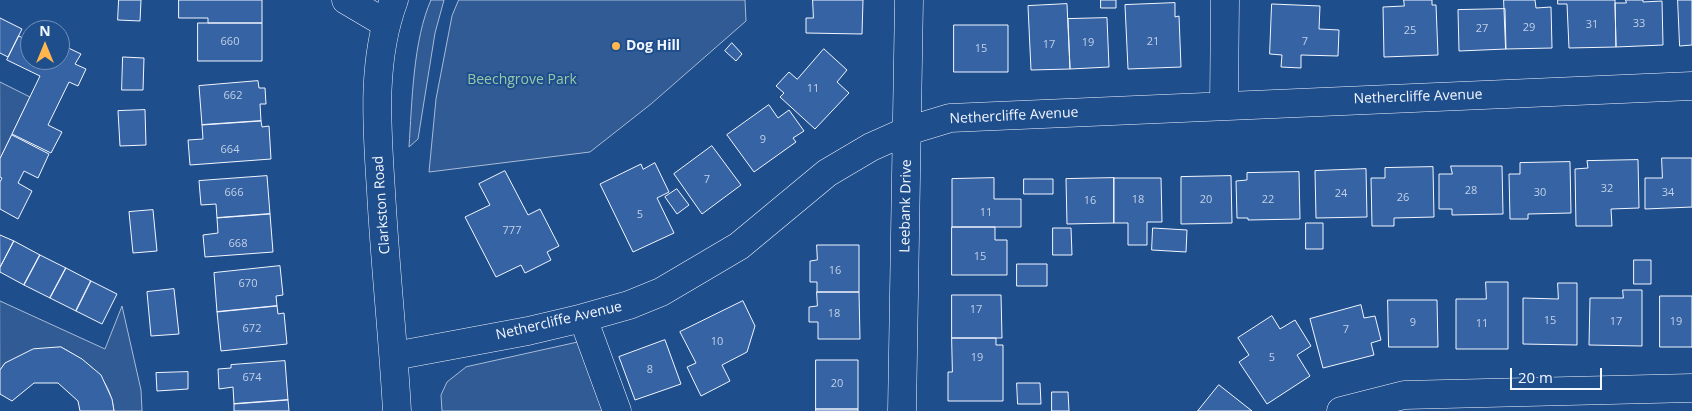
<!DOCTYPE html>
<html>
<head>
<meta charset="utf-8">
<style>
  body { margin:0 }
  #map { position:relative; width:1692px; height:411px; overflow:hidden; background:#1f4e8c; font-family:"Open Sans",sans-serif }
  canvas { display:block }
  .north { position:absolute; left:20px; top:20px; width:50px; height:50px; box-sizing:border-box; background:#1f4e8c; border:1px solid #7391ba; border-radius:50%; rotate:0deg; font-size:14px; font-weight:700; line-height:20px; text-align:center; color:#f2f6ff }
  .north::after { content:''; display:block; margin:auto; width:18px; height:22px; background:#ffb74d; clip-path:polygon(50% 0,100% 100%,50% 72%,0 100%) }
  .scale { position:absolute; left:1510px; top:368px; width:92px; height:22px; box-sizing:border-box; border:2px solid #f2f6ff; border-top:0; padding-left:6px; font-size:15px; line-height:18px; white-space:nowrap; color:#f2f6ff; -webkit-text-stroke:4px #1f4e8c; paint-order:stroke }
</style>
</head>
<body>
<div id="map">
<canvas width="1692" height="411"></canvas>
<div class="north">N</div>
<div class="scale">20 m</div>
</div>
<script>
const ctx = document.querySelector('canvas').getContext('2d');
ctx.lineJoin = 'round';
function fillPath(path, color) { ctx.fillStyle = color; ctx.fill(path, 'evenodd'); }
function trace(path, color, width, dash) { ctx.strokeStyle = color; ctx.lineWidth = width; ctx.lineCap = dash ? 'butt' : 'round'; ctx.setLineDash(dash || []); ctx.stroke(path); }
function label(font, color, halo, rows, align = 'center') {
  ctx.font = font + ' "Open Sans",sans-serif'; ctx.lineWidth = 4; ctx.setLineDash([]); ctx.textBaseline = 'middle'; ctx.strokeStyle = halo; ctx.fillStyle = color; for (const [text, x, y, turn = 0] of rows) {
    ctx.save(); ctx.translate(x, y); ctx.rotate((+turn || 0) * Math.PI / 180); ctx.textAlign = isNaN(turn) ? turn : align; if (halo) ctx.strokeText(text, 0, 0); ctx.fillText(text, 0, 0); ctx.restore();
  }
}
const green = new Path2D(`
  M431 0H444L435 33 418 139 409 147C412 103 413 40 431 0Z
  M459 0H745L746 21 651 104 590 152 429 172 436 99 452 16Z
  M0 82 30 97 0 159Z
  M0 301 105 349 122 306 141 390 142 411H114C110 377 89 363 61 347L5 363 0 370Z
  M584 341 607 411H442L441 395 447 382 466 367Z`);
fillPath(green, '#305b95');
trace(green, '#a8bbd7', 1);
const building = new Path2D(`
  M119 0H141L140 21 118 20Z
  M179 0H262V23H208V18H179Z
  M813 0H863L862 34 806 33V18H813Z
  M1101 0H1116V8H1101Z
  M1404 0H1432V5H1436L1438 55 1384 57 1383 7 1404 6Z
  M1504 0H1535L1536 8 1551 7 1552 48 1506 49Z
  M1558 0H1615L1616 47 1569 48 1567 4H1558Z
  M1626 0H1643V2L1662 1 1663 45 1616 47 1615 3H1626Z
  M1678 0H1692V45L1680 46Z
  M1175 3V17L1179 16 1181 67 1128 69 1125 5Z
  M1067 4 1070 69 1031 70 1028 6Z
  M1272 4 1320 6 1319 29 1339 30 1338 56 1301 55V68L1281 67 1282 55 1270 54Z
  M1505 9 1506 49 1459 51 1458 10Z
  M0 18 22 29 8 57 0 53Z
  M1107 18 1109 67 1070 69 1068 19Z
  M198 23H262V61H198Z
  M954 25H1008V72H954Z
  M19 36 30 42V60H60V44L81 54 75 64 86 69 78 86 69 82 48 125 62 132 51 153 12 134 40 76 7 60Z
  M732 43 742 54 736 61 725 51Z
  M824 49 847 70 837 82 849 93 815 129 780 97 784 93 776 86 789 72 797 79Z
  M123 57 144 58 143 90H122Z
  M258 81 259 88H265L266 104H260L261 121 202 125 199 86Z
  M769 105 778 118 789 110 804 131 793 138 796 142 754 172 727 135Z
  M145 110 146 145 120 146 118 111Z
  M261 121 262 127 269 126 271 159 190 165 188 140 203 139 202 125Z
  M12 135 49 154 38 178 24 171 18 183 32 191 18 219 0 209V182L2 178 0 177V159Z
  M712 146 741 185 702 214 674 174Z
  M1662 158H1692V207L1645 209V178H1662Z
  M1638 160 1639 208 1611 209 1612 226H1576L1575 169 1588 168 1587 161Z
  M1570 162 1571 213 1528 214V219H1510L1509 174H1520V163Z
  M655 163 669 192 657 198 674 233 633 252 600 184 641 164 643 169Z
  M1451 166H1502L1503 214 1452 215V209H1439V174H1452Z
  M1433 167 1434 217 1394 218V226H1372L1371 178H1385V168Z
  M1366 169 1367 217 1316 218 1315 171Z
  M505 171 528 215 540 209 559 246 547 252 551 260 525 273 521 265 496 277 465 217 490 205 479 184Z
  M1299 172 1300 219 1248 220V218H1237L1236 181 1247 180V173Z
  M267 176 270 214 217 218 216 204 201 205 199 181Z
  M1231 176 1232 223 1181 224V177Z
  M994 178V199H1021V227H952V179Z
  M1114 178H1161L1162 222H1147V245H1128V223H1114Z
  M1114 178V223L1067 224 1066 179Z
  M1024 179H1053V194H1024Z
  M677 189 689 205 677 214 665 197Z
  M153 210 157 251 133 253 129 212Z
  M270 214 273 252 205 257 203 235 218 233 217 218Z
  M1306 223H1323V249H1306Z
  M952 227H995V240H1007V275H952Z
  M1053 228H1071L1072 255H1053Z
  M1153 228 1187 230 1186 252 1152 250Z
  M0 235 14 241 0 267Z
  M14 241 40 255 24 285 0 272V268Z
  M817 245H859V292H817V282H810V261L817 260Z
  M40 255 66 268 50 298 24 285Z
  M1634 260H1651V284H1634Z
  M1017 264H1047V286H1017Z
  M280 266 283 295 276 296 277 306 217 312 214 273Z
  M66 268 91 281 76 311 50 298Z
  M91 281 117 294 102 324 76 311Z
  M1486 282H1508V349H1456V299H1486Z
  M1558 283H1577V345L1523 344V298L1558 299Z
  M174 289 179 334 151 336 147 292Z
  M1623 290H1642V346L1589 345 1590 298H1623Z
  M817 292H859L860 339H818V322H809V307L817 306Z
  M952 295H1001L1002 338H952Z
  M1660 296H1692V347H1660Z
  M1388 300H1437L1438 347H1389Z
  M743 301 755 326 747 352 722 365 730 381 701 396 687 367 696 363 680 332Z
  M1361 305 1364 318 1375 316 1381 340 1371 343 1374 355 1323 368 1310 319Z
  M277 306 278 314 284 313 287 344 221 351 217 312Z
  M1272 316 1280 329 1295 320 1311 346 1297 355 1310 376 1267 404 1239 362 1249 355 1238 338Z
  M952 338H996V345H1003V401H948V372H952Z
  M665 340 681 384 635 400 619 357Z
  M61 347 82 359 101 375 112 399 114 411H80L78 401 58 383H34L12 401 0 394V370L5 363 33 349Z
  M816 360H858V409H816Z
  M285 361 288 400 234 404 233 387 219 389 218 369 231 368V365Z
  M188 372V389L157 391 156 373Z
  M1017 383H1040L1041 404H1018Z
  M1219 385 1252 411H1198Z
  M1052 392H1068L1069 411H1052Z
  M288 400 289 411H234V404Z
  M816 409H858V411H816Z`);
fillPath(building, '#3563a3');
trace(building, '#f2f6ff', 1);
const minor = new Path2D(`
  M346 0 385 23
  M1224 105 1225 0
  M583 318 617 411
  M394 356 528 331 583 318 629 305 661 292 739 246 827 173 871 147 907 131 950 118 1692 86
  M902 411 909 0
  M1341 411 1404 395 1692 388`);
const secondary = new Path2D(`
  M394 0C371 61 377 128 381 191 385 265 393 338 397 411`);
trace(minor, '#f2f6ff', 29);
trace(secondary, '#f2f6ff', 29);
trace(minor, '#1f4e8c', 28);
trace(secondary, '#1f4e8c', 28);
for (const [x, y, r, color] of [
  [616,46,5,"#ffb74d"]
]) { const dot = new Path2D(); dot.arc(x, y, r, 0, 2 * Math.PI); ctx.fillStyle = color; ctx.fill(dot); trace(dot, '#1f4e8c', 2); }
label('11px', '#c3d1e8', null, [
  ["33",1639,24],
  ["31",1592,25],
  ["29",1529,28],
  ["27",1482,29],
  ["25",1410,31],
  ["660",230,42],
  ["21",1153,42],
  ["7",1305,42],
  ["19",1088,43],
  ["17",1049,45],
  ["15",981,49],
  ["11",813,89],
  ["662",233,96],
  ["9",763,140],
  ["664",230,150],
  ["7",707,180],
  ["32",1607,189],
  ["28",1471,191],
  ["666",234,193],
  ["30",1540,193],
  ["34",1668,193],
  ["24",1341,194],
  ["26",1403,198],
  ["18",1138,200],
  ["20",1206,200],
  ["22",1268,200],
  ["16",1090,201],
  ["11",986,213],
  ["5",640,215],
  ["777",512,231],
  ["668",238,244],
  ["15",980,257],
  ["16",835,271],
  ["670",248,284],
  ["17",976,310],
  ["18",834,314],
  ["15",1550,321],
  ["17",1616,322],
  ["19",1676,322],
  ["9",1413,323],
  ["11",1482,324],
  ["672",252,329],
  ["7",1346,330],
  ["10",717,342],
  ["19",977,358],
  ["5",1272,358],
  ["8",650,370],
  ["674",252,378],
  ["20",837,384]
]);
label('bold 14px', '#f2f6ff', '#1f4e8c', [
  ["Dog Hill",626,46]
], 'left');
label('14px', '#97c8a6', '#1f4e8c', [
  ["Beechgrove Park",522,80]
]);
label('14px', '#f2f6ff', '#1f4e8c', [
  ["Nethercliffe Avenue",1418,97,-2],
  ["Nethercliffe Avenue",1014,116,-3],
  ["Clarkston Road",382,205,-94],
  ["Leebank Drive",906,206,-89],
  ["Nethercliffe Avenue",559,321,-13]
]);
</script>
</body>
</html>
